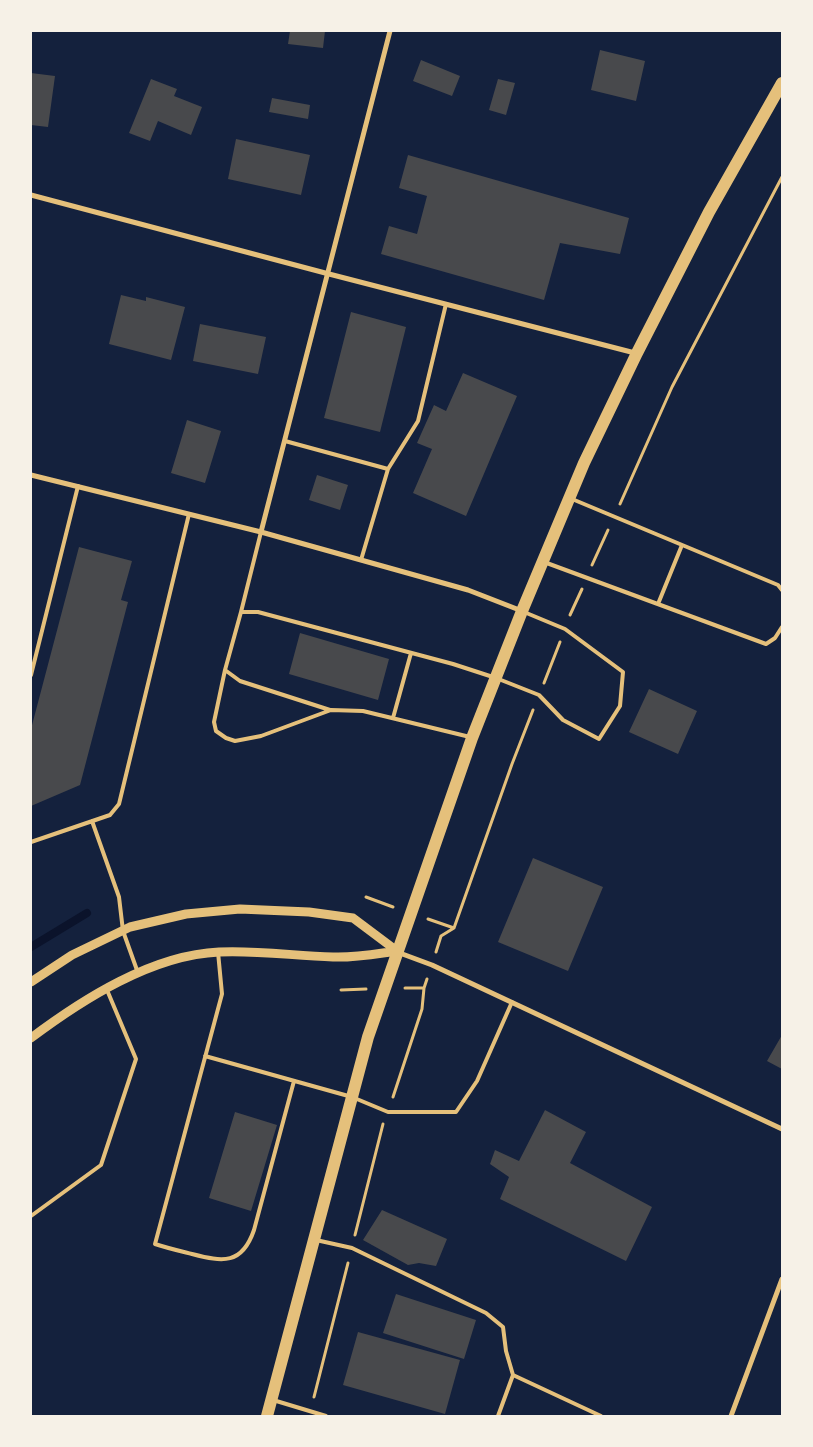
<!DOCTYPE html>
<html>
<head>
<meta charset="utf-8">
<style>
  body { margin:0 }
  #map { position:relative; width:813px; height:1447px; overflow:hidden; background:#14213d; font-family:Mulish,sans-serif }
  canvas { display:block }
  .frame { position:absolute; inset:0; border:32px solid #f6f1e7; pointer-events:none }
</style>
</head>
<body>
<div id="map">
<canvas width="813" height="1447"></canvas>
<div class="frame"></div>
</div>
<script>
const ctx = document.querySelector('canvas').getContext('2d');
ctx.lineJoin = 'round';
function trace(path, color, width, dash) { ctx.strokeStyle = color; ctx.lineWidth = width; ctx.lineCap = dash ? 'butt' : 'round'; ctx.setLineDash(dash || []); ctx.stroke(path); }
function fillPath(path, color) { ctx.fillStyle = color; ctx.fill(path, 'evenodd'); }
trace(new Path2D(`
  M31 947 87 913`), '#0b132b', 8);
fillPath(new Path2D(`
  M290 31H325L323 48 288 44Z
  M600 50 645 61 636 101 591 90Z
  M421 60 460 76 452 96 413 81Z
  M31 73 55 76 48 127 31 125Z
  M151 79 177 89 174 96 202 107 191 135 158 121 150 141 129 133Z
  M498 79 515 83 506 115 489 110Z
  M272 98 310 105 308 119 269 112Z
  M236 139 310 155 301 195 228 179Z
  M408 155 629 218 620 254 560 243 544 300 381 254 389 226 417 234 427 196 399 188Z
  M121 295 146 301V297L185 307 171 360 109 344Z
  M351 312 406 327 380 432 324 418Z
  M200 324 266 337 258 374 193 361Z
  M463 373 517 396 466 516 413 493 432 449 417 443 434 405 446 411Z
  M187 420 221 431 205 483 171 473Z
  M317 475 348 485 340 510 309 500Z
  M79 547 132 561 121 600 128 602 80 785 31 806V729Z
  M300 633 389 659 378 700 289 674Z
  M649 689 697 711 678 754 629 732Z
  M533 858 603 887 568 971 498 942Z
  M782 1035V1069L767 1061Z
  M545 1110 586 1132 570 1163 652 1207 626 1261 500 1199 509 1177 490 1164 495 1150 519 1161Z
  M235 1112 277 1125 251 1211 209 1198Z
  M382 1210 447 1239 436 1266 419 1263 408 1265 363 1240Z
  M396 1294 476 1320 464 1359 383 1333Z
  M358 1332 460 1360 445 1414 343 1385Z`), '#48494c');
trace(new Path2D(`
  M620 504 672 387 782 177
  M592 565 608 530
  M570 615 582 589
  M544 683 560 642
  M366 897 393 907
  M428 919 454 928
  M436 952 441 936 454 928 512 764 533 710
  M405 988H424
  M341 990 366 989
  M393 1097 422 1009 424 988 427 979
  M355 1235 383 1124
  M314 1397 348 1263`), '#e5c07b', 3);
trace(new Path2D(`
  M285 441 388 469
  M572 499 778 585 782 590
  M361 560 388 469 418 421 446 304
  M544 562 766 644 775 638 782 627
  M658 604 682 545
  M241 612 261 532
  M225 670 240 681 330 710
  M31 675 78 486
  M393 718 411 653
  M470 737 363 711 331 710 261 736 235 741 226 738 216 731 214 722 225 670 241 612H258L453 664 496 678 539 695 563 720 599 739 620 706 623 672 565 629 524 612
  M92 821 119 897 123 931 138 973
  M31 842 110 815 119 804 189 514
  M218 952 222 994 155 1244C167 1248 180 1251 192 1254 223 1262 242 1265 254 1230L294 1081
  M205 1056 352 1097 388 1112H456L477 1081 512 1002
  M31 1216 101 1165 136 1059 107 990
  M316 1240 352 1248 486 1313 503 1327 506 1351 513 1375
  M273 1400 326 1416
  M498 1416 513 1375 601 1416`), '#e5c07b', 4);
trace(new Path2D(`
  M31 195 329 274 635 353
  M31 475 261 532 468 590 522 611
  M261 532 390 31
  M397 952 432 965 782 1129
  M731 1416 782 1279`), '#e5c07b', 5);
trace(new Path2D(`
  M31 982 72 955 130 927 186 914 240 909 309 912 353 918 397 951
  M31 1038C83 999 152 955 219 952 257 950 295 956 333 957 354 958 375 954 397 951`), '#e5c07b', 9);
trace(new Path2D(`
  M267 1416 368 1037 472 738 522 611 584 463 637 353 709 212 782 83`), '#e5c07b', 12);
</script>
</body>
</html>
